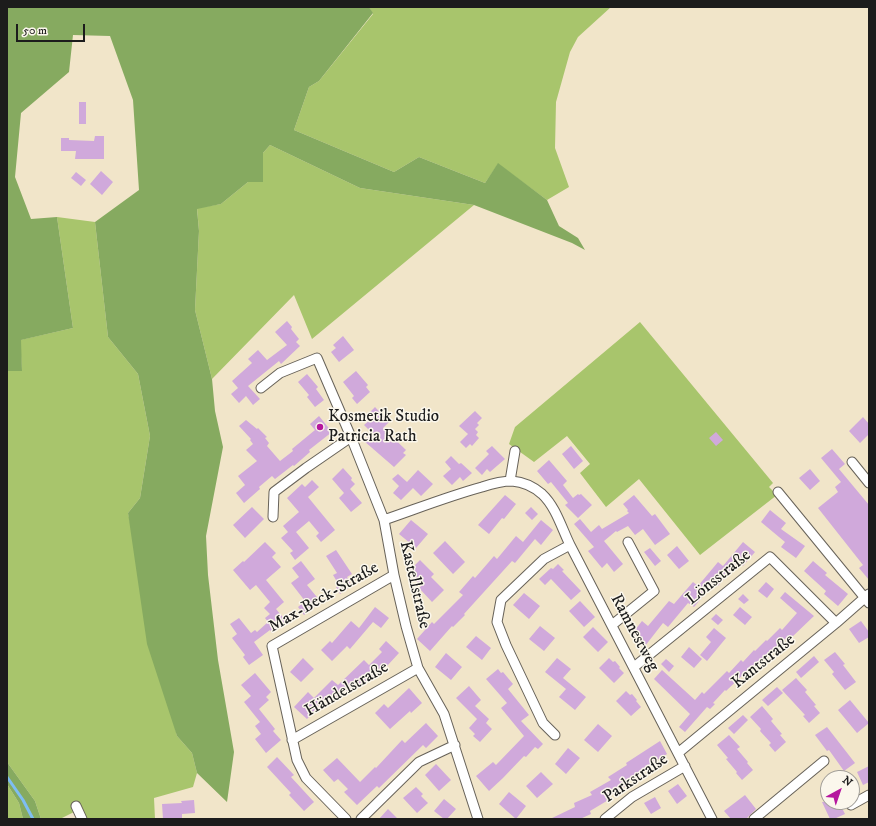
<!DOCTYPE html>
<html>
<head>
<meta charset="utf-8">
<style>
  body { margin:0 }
  #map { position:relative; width:876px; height:826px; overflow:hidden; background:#f1e5c9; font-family:"IM FELL DW Pica",serif }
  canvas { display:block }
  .frame { position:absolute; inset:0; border:8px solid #1c1c1c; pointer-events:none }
  .north { position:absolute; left:820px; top:770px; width:40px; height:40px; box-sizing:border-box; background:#fbf7ec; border:1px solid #a29f99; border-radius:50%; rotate:40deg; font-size:11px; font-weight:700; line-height:16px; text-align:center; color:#1c1c1c }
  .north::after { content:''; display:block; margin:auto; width:14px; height:18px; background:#b5179e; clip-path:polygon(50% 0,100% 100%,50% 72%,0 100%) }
  .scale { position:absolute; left:16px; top:24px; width:69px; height:18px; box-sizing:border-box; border:2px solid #1c1c1c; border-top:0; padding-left:5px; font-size:12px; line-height:14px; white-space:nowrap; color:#1c1c1c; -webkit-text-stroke:3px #fbf7ec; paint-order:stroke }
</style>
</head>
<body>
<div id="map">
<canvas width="876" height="826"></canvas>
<div class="frame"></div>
<div class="north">N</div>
<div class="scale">50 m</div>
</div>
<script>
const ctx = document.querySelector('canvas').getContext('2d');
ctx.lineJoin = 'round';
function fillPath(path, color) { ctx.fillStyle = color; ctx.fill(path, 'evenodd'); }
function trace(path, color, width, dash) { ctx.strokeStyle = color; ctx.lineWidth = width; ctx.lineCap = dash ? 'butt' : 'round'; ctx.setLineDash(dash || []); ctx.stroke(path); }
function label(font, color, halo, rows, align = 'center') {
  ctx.font = font + ' "IM FELL DW Pica",serif'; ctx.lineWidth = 3; ctx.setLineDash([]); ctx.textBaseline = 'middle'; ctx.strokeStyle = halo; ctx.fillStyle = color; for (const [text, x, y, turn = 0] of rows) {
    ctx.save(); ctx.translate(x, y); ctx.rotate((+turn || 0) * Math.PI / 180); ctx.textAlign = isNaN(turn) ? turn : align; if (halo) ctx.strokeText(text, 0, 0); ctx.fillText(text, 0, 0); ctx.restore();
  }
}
fillPath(new Path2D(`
  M369 7H611L578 37 570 52 556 102 555 148 569 187 547 200 498 164 485 183 419 157 394 172 294 130 309 87 319 81 373 14Z
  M270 145 360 188 474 205 312 339 294 295 212 379 195 310 199 231 197 208 221 204 248 182 263 153Z
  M57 217 95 222 108 337 138 374 150 436 140 498 128 513 177 736 192 753 197 773 193 787 154 798 155 819H85L81 811 74 812 60 819H41L35 801 7 762V371H22L20 340 73 328Z
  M640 322 773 483 769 487 777 495 700 555 639 479 606 507 580 473 590 464 567 436 534 462 509 444 515 427Z
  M7 784 19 803 23 819H7Z`), '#a8c56c');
fillPath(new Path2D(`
  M7 7H369L373 13 319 81 309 87 294 130 394 172 419 157 485 183 498 163 547 200 559 226 578 238 585 250 572 243 474 205 360 188 270 145 263 153V182H248L221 204 197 209 199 231 195 310 212 379 215 411 223 447 206 536 208 575 218 660 234 752 227 802 197 773 192 753 177 736 147 644 128 513 140 498 150 436 138 374 108 337 95 222 139 190 133 100 110 36 73 35 69 72 21 113 15 177 31 219 57 217 73 328 21 340 22 371H7Z
  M7 762 35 801 41 819H23L19 803 7 784Z`), '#86aa60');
trace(new Path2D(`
  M7 777 23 800 33 819`), '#7ebdf2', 3);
fillPath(new Path2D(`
  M79 102H86V124H79Z
  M95 136H104V159H75L76 151H61V138H69V140L94 141Z
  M101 171 113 182 102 195 90 184Z
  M76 172 86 180 81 186 71 178Z
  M287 321 292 327 291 329 299 339 296 342 300 346 281 364 279 361 248 386 260 399 253 405 246 396 239 403 231 394 238 388 232 381 252 363 248 359 258 350 267 360 287 345 275 332Z
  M343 336 354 350 339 362 331 352 336 348 333 345Z
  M356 371 368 385 366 387 370 392 357 404 352 398 354 396 343 382Z
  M307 374 318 387 316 389 324 400 315 407 307 397 309 395 298 382Z
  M375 407 389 422 383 428 406 450 403 453 406 455 394 467 364 441 372 433 364 425 372 418 368 414Z
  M475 411 482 418 477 423 479 425 475 429 478 432 476 435 479 438 472 446 470 444 466 448 460 442 468 434 459 426Z
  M319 416 332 432 309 450 310 452 294 466 293 465 275 479 272 476 259 487 260 489 244 503 236 493 245 485 238 476 257 461 246 450 253 444 250 440 251 439 239 426 246 420 257 429 258 428 267 437 265 438 269 443 267 446 280 461 293 451 292 449 315 430 310 424Z
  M863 417 869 424V434L860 443 849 431Z
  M716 432 723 440 716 446 709 438Z
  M492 446 505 459 490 472 487 469 482 475 475 468 489 454 486 451Z
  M571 446 583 461 574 469 562 454Z
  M832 449 845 464 839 469 869 505V580L859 568 863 565 818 508 838 492 835 487 841 482 821 458Z
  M451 456 459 464 461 463 472 473 463 481 460 477 452 485 443 476 451 469 445 462Z
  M549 460 567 481 563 485 573 498 578 494 579 495 581 494 592 505 578 518 565 505 568 503 551 482 548 484 537 471Z
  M343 468 352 478 351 480 355 484 350 489 362 503 351 512 339 498 344 493 332 479Z
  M810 469 820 481 810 490 799 478Z
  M418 470 433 484 421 496 413 488 401 500 393 493 399 486 392 479 398 474 407 482Z
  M312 480 319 487 308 497 335 530 321 542 316 536 319 533 309 521 296 532 309 548 295 560 290 553 293 551 281 538 288 532 283 526 299 512 287 498 302 484 305 487Z
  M505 495 516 504 504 519 502 518 489 534 478 525Z
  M634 495 652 516 655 514 670 534 655 545 643 529 635 535 628 526 617 532 616 531 604 541 623 564 614 572 607 563 602 568 588 551 594 547 574 524 580 519 591 532 599 525 602 529 629 513 627 511 628 510 623 504Z
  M252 507 264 519 245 538 233 525Z
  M531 507 538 514 532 520 525 513Z
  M770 510 786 523 781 529 805 546 796 558 781 547 785 542 761 522Z
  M411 520 428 534 416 548 399 534Z
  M541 520 553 530 541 545 535 539 515 563 512 561 464 614 465 615 453 627 452 626 430 651 417 639 432 622 434 624 463 595 459 592 473 576 475 578 494 556 497 559 516 536 523 542Z
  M445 541 465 562 453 574 433 553Z
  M265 542 276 553 272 557 281 567 266 580 284 602 276 609 287 622 272 633 270 630 254 642 263 655 249 665 243 657 245 655 232 638 237 634 230 624 239 618 251 633 255 630 257 632 268 622 265 618 270 614 264 608 270 602 256 585 250 590 233 570 243 561 244 562Z
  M743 542 755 552 743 566 738 562 718 586 714 583 694 607 688 603 668 627 663 623 645 646 631 635 642 621 648 626 669 601 674 604 693 582 698 586 718 562 723 566Z
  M677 546 689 561 679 569 667 555Z
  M650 548 661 561 655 566 644 552Z
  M336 550 352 574 347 577 352 586 340 594 336 587 339 585 333 575 337 573 326 556Z
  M420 560 434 574 431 577 444 590 432 602 419 588 421 586 408 572Z
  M301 561 315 579 307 585 321 602 304 615 298 607 305 601 291 583 299 577 292 568Z
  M813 561 827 573 825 575 848 594 838 606 824 594 826 591 804 571Z
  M558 564 564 570 562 571 581 591 571 600 551 579 545 585 539 579 551 568 553 569Z
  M766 582 774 589 767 598 758 591Z
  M785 592 814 616 792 637 790 635 781 642 754 669 751 667 726 691 725 690 713 703 715 704 710 709 707 707 685 732 679 727 690 714 654 679 662 670 695 700 702 692 704 694 727 671 729 673 741 660 743 662 754 650 755 651 766 640 767 641 780 628 782 630 797 613 780 598Z
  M524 593 540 606 529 619 513 605Z
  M743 594 749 600 744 604 738 599Z
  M580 601 595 617 584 627 569 611Z
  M375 607 389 618 381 628 373 622 350 649 347 646 332 661 321 650 330 641 332 643 351 621 359 628Z
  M740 607 752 617 745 625 733 615Z
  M716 614 723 620 718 625 711 619Z
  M861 621 869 632V637L859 643 849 629Z
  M540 626 555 638 544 651 529 639Z
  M593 627 608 642 598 652 583 637Z
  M714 628 726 638 707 661 700 655 711 642 706 637Z
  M476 636 491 648 482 660 466 647Z
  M386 641 399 653 387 666 385 664 362 686 358 682 346 693 344 692 336 701 329 694 307 719 294 707 308 692 314 698 332 680 338 685 364 660 369 665 382 652 379 649Z
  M689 647 702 659 694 668 681 657Z
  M835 652 845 664 843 665 856 682 845 690 832 674 834 672 824 660Z
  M446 653 462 667 451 680 435 667Z
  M814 656 819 662 801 678 796 672Z
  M303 658 314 669 301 682 290 672Z
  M557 658 571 669 563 678 586 697 575 710 559 697 566 689 545 672Z
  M609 658 613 662 615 661 620 667 619 668 624 673 614 683 599 668Z
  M666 659 674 666 669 672 661 664Z
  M498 669 501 673 503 672 513 684 508 689 529 715 521 721 543 744 538 749 535 747 526 757 524 756 503 778 489 791 476 776 493 762 496 765 524 736 501 708 507 703 486 679Z
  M255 673 271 692 266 697 269 700 259 709 275 729 273 731 281 740 266 753 255 739 261 734 255 726 260 722 244 702 251 696 241 685Z
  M796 678 807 690 805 692 816 705 814 706 820 713 809 723 803 716 805 715 782 690Z
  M469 686 481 700 475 706 489 719 486 723 492 729 480 742 473 736 475 734 469 728 477 719 456 698Z
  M777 687 783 693 768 706 762 700Z
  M409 688 422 703 411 713 410 711 390 729 375 713 384 704 388 708Z
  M626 691 630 695 632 694 637 700 636 701 641 707 631 716 616 701Z
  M850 700 869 723 857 733 838 710Z
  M762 706 773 719 771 721 782 734 780 735 786 742 775 752 769 745 771 743 760 731 761 729 750 717Z
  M743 715 748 720 734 734 728 728Z
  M426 723 438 736 426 748 423 745 379 788 377 786 357 805 344 792 348 789 338 779 334 782 323 770 337 758 360 782 375 767 376 768 402 740 405 743Z
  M598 724 612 736 598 752 584 740Z
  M827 727 855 763 844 771 829 750 827 751 815 735Z
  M729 735 740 747 737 749 748 762 747 763 753 770 742 780 736 773 737 772 726 759 728 758 717 745Z
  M660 741 667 754 647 766V767L625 781 627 785 609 796 610 799 590 811 591 814 580 819H550L575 807 574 803 592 795 590 792 611 780 608 777 627 765 626 763Z
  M568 748 580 758 566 774 555 764Z
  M277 757 294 775 291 777 314 802 304 811 289 795 291 793 267 767Z
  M436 764 451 780 439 791 425 775Z
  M869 766V782L863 785 857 772Z
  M541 772 553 784 537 798 526 786Z
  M678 784 687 796 677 804 668 791Z
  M416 787 423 794 421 796 428 803 417 813 403 798Z
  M509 792 526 806 516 819 499 804Z
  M745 795 756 809 746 819H731L724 811Z
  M655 797 661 808 651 814 644 803Z
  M444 799 456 809 447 819H444L434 811Z
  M194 800 195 813 182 814V819H163L162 804 182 803 181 801Z
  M822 802H839L845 814 834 819H830Z
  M388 809 398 819H379Z`), '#d0a9db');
const minor = new Path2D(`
  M261 388 280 373 317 358 351 437 384 520 394 575 406 626 418 668 444 714 478 819
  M852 462 869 483
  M510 481 515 451
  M778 492 869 603
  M273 517 274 492 306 468 351 437
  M384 520C416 509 449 496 482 487 491 484 503 481 512 481 524 482 534 487 542 494 556 507 562 529 570 545L712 819
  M612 625 654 591 628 542
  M634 667 770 557 836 623
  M555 735 543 723 506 645 497 622 501 600 544 559 570 545
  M292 740 418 668
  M678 753 836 623 869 594
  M851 805 869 795
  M76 806 82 819
  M346 819 306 778 297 760 272 646 394 575
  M361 819 419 762 455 745
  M605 819 632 797 685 766
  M754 819 824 761`);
trace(minor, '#676259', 11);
trace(minor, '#fff', 9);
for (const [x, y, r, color] of [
  [320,427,4,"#b5179e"]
]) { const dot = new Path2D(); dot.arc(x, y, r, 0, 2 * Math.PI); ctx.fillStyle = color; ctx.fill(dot); trace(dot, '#fbf7ec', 1.5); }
label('17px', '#1c1c1c', '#fbf7ec', [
  ["Kosmetik Studio",328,417],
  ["Patricia Rath",328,437]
], 'left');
label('17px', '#1c1c1c', '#fbf7ec', [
  ["Lönsstraße",719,578,-39],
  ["Kastellstraße",414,585,77],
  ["Max-Beck-Straße",324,598,-30],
  ["Ramnestweg",634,633,62],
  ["Kantstraße",764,662,-39],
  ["Händelstraße",347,690,-30],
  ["Parkstraße",636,779,-34]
]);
</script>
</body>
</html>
